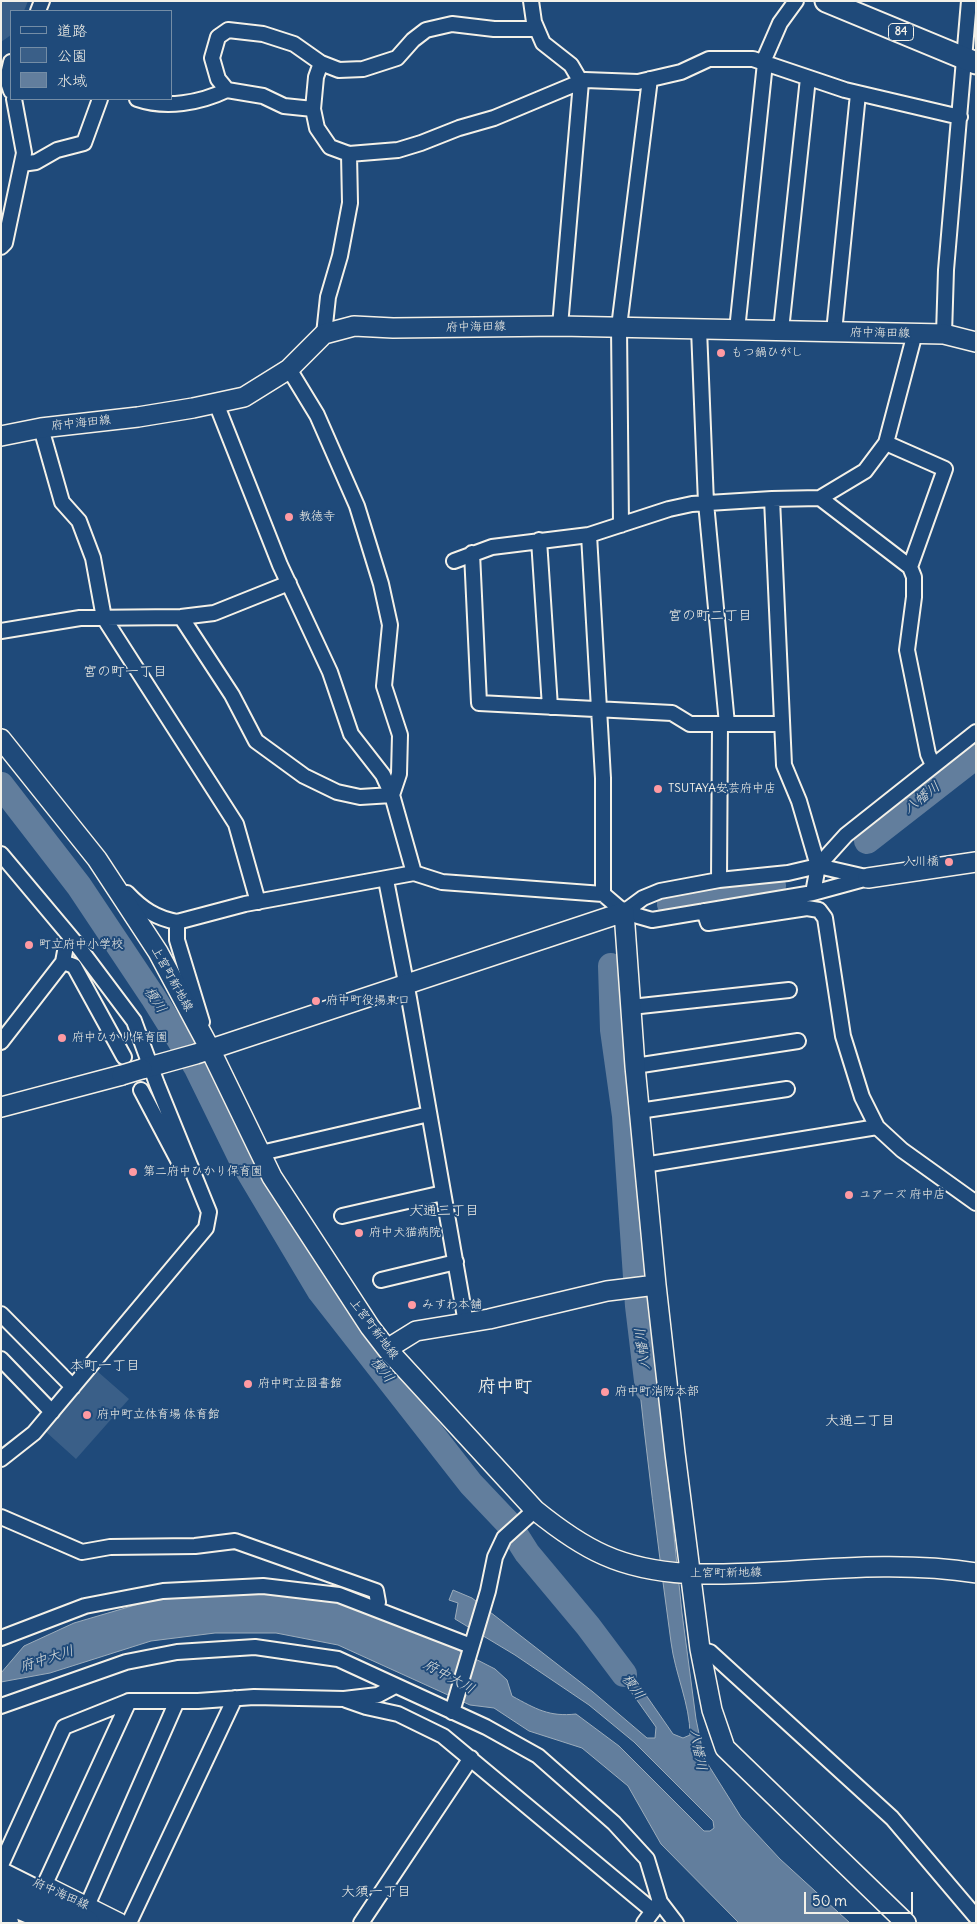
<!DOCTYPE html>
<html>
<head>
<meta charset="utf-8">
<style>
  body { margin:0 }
  #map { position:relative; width:977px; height:1924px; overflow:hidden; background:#1f4a7a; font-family:Delius,"Klee One",sans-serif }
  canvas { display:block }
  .frame { position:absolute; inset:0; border:2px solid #f4f1e8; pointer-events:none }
  .legend { position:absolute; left:10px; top:10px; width:162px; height:90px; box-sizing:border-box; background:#1f4a7a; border:1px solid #748da6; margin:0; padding:6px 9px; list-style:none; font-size:15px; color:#f4f1e8 }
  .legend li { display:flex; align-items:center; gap:10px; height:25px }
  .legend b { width:25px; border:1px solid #748da6 }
  .scale { position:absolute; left:804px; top:1892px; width:109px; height:22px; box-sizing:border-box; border:2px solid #f4f1e8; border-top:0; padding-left:6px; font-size:15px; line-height:18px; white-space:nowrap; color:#f4f1e8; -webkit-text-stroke:4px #1f4a7a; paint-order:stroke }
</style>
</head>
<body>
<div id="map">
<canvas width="977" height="1924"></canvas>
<div class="frame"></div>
<ul class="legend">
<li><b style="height:6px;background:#1f4a7a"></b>道路</li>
<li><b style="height:14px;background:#3a5f88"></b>公園</li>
<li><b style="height:14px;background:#627e9d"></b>水域</li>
</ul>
<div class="scale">50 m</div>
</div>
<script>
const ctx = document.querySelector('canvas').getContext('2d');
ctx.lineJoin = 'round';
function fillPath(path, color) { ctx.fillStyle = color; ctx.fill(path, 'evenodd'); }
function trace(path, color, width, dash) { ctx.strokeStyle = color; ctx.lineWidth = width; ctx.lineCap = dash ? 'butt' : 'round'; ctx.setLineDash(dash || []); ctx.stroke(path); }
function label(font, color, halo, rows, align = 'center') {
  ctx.font = font + ' Delius,"Klee One",sans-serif'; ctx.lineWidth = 4; ctx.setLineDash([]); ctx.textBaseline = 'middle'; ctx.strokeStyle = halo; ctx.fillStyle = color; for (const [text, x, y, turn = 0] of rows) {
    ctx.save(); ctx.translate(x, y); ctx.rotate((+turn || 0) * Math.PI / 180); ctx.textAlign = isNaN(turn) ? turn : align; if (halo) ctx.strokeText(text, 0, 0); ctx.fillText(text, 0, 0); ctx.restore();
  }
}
fillPath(new Path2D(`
  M1 1H28L24 11H11V35L1 42Z
  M97 1371 129 1399 76 1459 45 1431Z`), '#3a5f88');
const water = new Path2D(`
  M655 1353 682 1613 696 1719 704 1758 741 1817 780 1859 850 1923H739L661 1844 628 1786 582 1748 529 1731 494 1708 470 1705 338 1645 276 1633H215L151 1641 50 1673 1 1682V1673L24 1646 74 1623 149 1601 228 1592 277 1591 341 1599 452 1647 495 1669 507 1680 512 1696C536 1709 549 1717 576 1714L619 1746 704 1831H710L714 1828 713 1821 634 1742 589 1705 515 1655 455 1619 458 1603 449 1600 453 1590 472 1598 593 1692 647 1738H655L656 1727 600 1648 607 1639 673 1734 683 1738 690 1735C690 1704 675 1674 671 1642 658 1547 646 1451 636 1355Z`);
fillPath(water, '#627e9d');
trace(water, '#9cacbb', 1);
trace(new Path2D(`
  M1 785 79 886 153 997 197 1068 242 1160 320 1291 471 1484 508 1523 527 1553 588 1626 624 1674
  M867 841 976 756
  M670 904 690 898 773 886
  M611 966 613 1030 625 1116 638 1306 648 1389`), '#627e9d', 26);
const street = new Path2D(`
  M531 1 534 22 543 43 571 65 581 82 560 326
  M38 11 42 1
  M11 62 7 79 11 91
  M763 62 780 23 796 1
  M321 63 316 77 313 109 317 128 330 147 349 154 398 150 421 143 459 128 494 118 585 80 638 82 681 72 709 59H753L845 90 960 117
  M137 99C166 109 200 103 227 90
  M313 109 284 106 263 96 227 90 218 79 212 58 218 37 228 30 263 34 294 44 321 63 339 70 363 69 397 58 413 40 426 30 452 24 494 29H537
  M22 164 36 162 57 150 84 143 100 99
  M1 247 5 243 24 153 14 99
  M699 329 706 503 727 724
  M737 330 765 63
  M781 330 808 78
  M834 332 858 94
  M324 334 328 297 340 256 350 203 349 154
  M944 334 946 270 969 1
  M289 369 317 415 357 506 381 584 390 625 384 686 400 735 399 774 392 795
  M216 403 280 565 330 672 351 734 383 775 392 795 414 873 442 882 603 894 624 912 652 920 813 893 868 878
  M41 428 62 502 79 521 93 558 104 618 236 824 258 902
  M886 443 945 469 910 567
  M820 498 910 567 914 577V597L907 650 928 754 933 765
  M772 499 784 765 799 801 818 866 813 893
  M621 525 619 327 650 79
  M589 535 603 778V894
  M539 540 550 707
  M472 553 479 703 672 713 690 724H781
  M454 561 492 547 589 535 669 509 692 504 772 499 820 498 865 471 886 443 915 333
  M181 617 232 695 256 741 304 776 337 792 360 797 392 795
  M1 631 80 618 181 617 214 613 289 583
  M1 854 74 941
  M818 866 846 835 976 732
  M386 880 409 998 466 1323
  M719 880 720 724
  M127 893C142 909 156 918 177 922L245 904 414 873
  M704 911 708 923 807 908 819 910 825 918 843 1036 862 1097 877 1127 902 1150 976 1203
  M624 912 643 898 660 891 719 880 788 873 818 866 866 877
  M177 922V940L202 1022
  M631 1007 789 990
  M1 1042 63 962 74 966 124 1057
  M635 1066 798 1041
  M141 1090 179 1162
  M639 1111 787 1089
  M261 1153 429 1114
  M644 1165 877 1127
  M342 1216 443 1193
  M381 1280 456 1262
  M1 1314 73 1387
  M1 1359 52 1412
  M1 1459 34 1433 206 1228 209 1212 157 1084 134 1021 74 941 66 946 63 962
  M1 1517 82 1552 110 1547 195 1546 235 1541 376 1591 378 1602 376 1609
  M1 1638 85 1606 163 1591 263 1586 339 1595 471 1646
  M700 1649 710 1652 892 1818 976 1917
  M346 1700 366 1707 398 1714 443 1736 653 1911
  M1 1706 126 1662 177 1652 255 1647 338 1659 486 1727 538 1756 614 1823 647 1859 660 1902 676 1923
  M452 1712 488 1591 495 1557 504 1538 535 1510
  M1 1865 64 1727 129 1701
  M44 1886 129 1701H198L254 1697 344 1699 378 1695 395 1686
  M87 1906 177 1701
  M129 1923 235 1698
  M361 1923 471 1758
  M644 1923 658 1904`);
const secondary = new Path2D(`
  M1 436 41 428 138 417 193 408 244 397 289 369 324 334 354 326 393 328 560 326 944 334 976 342
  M1 739 97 859 158 952 210 1049 272 1177 370 1327 387 1349 535 1510C556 1527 579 1544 604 1555 662 1581 730 1574 791 1571 852 1567 915 1563 976 1573
  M868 878 976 862
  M142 1069 196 1054 624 912 635 1066 656 1285 675 1453 700 1649 712 1710 725 1748 906 1923
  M1 1107 122 1075
  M387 1349 416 1331 489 1319 607 1291 656 1285
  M45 1886 119 1923`);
const primary = new Path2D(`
  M826 1 976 63`);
const highway = new Path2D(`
  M1 1875 49 1899 87 1923
  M1 1899 32 1912 51 1923
  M1 1920 6 1923`);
trace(street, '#f4f1e8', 18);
trace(secondary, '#f4f1e8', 22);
trace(primary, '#f4f1e8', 25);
trace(highway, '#f4f1e8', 28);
trace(street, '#1f4a7a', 14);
trace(secondary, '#1f4a7a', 19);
trace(primary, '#1f4a7a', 21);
trace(highway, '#1f4a7a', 24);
const secondaryBridge = new Path2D(`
  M122 1075 142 1069`);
trace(secondaryBridge, '#f4f1e8', 22, []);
trace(secondaryBridge, '#1f4a7a', 19);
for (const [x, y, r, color] of [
  [721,353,5,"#ff9aa2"],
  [289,517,5,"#ff9aa2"],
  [658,789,5,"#ff9aa2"],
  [949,862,5,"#ff9aa2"],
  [29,945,5,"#ff9aa2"],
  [316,1001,5,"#ff9aa2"],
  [62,1038,5,"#ff9aa2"],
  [133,1172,5,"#ff9aa2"],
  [849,1195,5,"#ff9aa2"],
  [359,1233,5,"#ff9aa2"],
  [412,1305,5,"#ff9aa2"],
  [248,1384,5,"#ff9aa2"],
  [605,1392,5,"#ff9aa2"],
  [87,1415,5,"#ff9aa2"]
]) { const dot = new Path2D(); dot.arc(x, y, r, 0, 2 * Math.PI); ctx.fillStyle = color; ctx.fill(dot); trace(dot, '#1f4a7a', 2); }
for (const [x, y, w] of [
  [901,32,25]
]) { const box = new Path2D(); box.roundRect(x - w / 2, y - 8.5, w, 17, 4); ctx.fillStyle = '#1f4a7a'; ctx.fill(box); trace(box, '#f4f1e8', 1); }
label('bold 11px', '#f4f1e8', null, [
  ["84",901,32]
]);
label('12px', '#f4f1e8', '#1f4a7a', [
  ["府中海田線",476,327,-1],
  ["府中海田線",880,333,1],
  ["府中海田線",81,423,-6],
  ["上宮町新地線",172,979,61],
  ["上宮町新地線",374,1329,53],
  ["上宮町新地線",726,1573,-1],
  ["府中海田線",61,1894,24]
]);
label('12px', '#f4f1e8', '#1f4a7a', [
  ["もつ鍋ひがし",731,353],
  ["教徳寺",299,517],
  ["TSUTAYA安芸府中店",668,789],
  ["入川橋",939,862,"right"],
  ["町立府中小学校",39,945],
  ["府中町役場東口",326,1001],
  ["府中ひかり保育園",72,1038],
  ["第二府中ひかり保育園",143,1172],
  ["ユアーズ 府中店",859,1195],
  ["府中犬猫病院",369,1233],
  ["みすわ本舗",422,1305],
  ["府中町立図書館",258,1384],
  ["府中町消防本部",615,1392],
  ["府中町立体育場 体育館",97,1415]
], 'left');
label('14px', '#f4f1e8', '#1f4a7a', [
  ["宮の町二丁目",710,616],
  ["宮の町一丁目",125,672],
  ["大通三丁目",444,1211],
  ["本町一丁目",105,1366],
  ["大通二丁目",860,1421],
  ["大須一丁目",376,1892]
]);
label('italic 14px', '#dee0dd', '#1f4a7a', [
  ["八幡川",922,798,-38],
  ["榎川",155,1000,57],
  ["八幡川",643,1349,-97],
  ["榎川",382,1370,52],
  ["府中大川",47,1659,-18],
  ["府中大川",449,1677,29],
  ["榎川",633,1687,54],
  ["八幡川",698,1750,80]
]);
label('bold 18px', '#f4f1e8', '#1f4a7a', [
  ["府中町",505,1387]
]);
</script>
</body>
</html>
